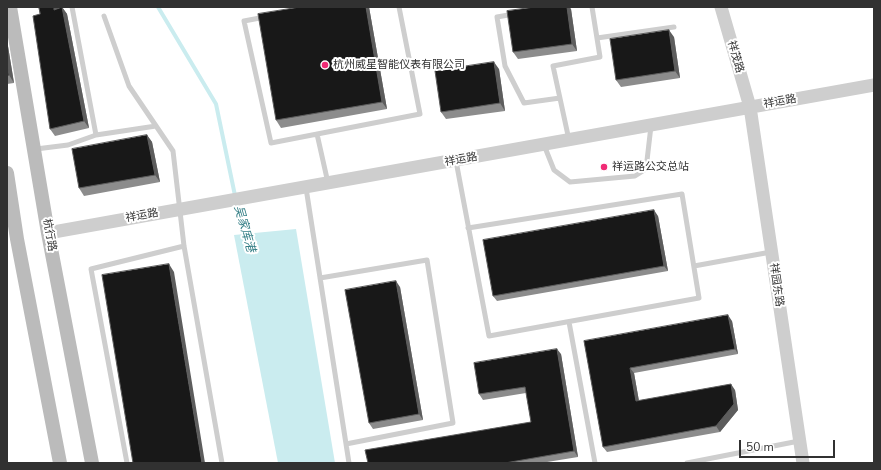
<!DOCTYPE html>
<html>
<head>
<meta charset="utf-8">
<style>
  body { margin:0 }
  #map { position:relative; width:881px; height:470px; overflow:hidden; background:#fff; font-family:"Nunito Sans",sans-serif }
  canvas { display:block }
  .frame { position:absolute; inset:0; border:8px solid #313131; pointer-events:none }
  .scale { position:absolute; left:739px; top:440px; width:96px; height:18px; box-sizing:border-box; border:2px solid #313131; border-top:0; padding-left:5px; font-size:12px; line-height:14px; white-space:nowrap; color:#313131; -webkit-text-stroke:3px #fff; paint-order:stroke }
</style>
</head>
<body>
<div id="map">
<canvas width="881" height="470"></canvas>
<div class="frame"></div>
<div class="scale">50 m</div>
</div>
<script>
const ctx = document.querySelector('canvas').getContext('2d');
ctx.lineJoin = 'round';
function fillPath(path, color) { ctx.fillStyle = color; ctx.fill(path, 'evenodd'); }
function trace(path, color, width, dash) { ctx.strokeStyle = color; ctx.lineWidth = width; ctx.lineCap = dash ? 'butt' : 'round'; ctx.setLineDash(dash || []); ctx.stroke(path); }
function label(font, color, halo, rows, align = 'center') {
  ctx.font = font + ' "Nunito Sans","Noto Sans SC",sans-serif'; ctx.lineWidth = 4; ctx.setLineDash([]); ctx.textBaseline = 'middle'; ctx.strokeStyle = halo; ctx.fillStyle = color; for (const [text, x, y, turn = 0] of rows) {
    ctx.save(); ctx.translate(x, y); ctx.rotate((+turn || 0) * Math.PI / 180); ctx.textAlign = isNaN(turn) ? turn : align; if (halo) ctx.strokeText(text, 0, 0); ctx.fillText(text, 0, 0); ctx.restore();
  }
}
fillPath(new Path2D(`
  M296 229 335 463H278L234 235Z`), '#caecef');
trace(new Path2D(`
  M158 7 216 104 238 210 246 238`), '#caecef', 4);
trace(new Path2D(`
  M72 7 96 135
  M514 14 497 17 505 66 524 103 560 98
  M104 16 129 86 173 151 184 246 222 463
  M265 17 244 21 271 143 420 114 399 7
  M597 38 674 27
  M317 134 328 183
  M569 140 553 66 600 57 592 7
  M544 145 554 170 570 182 635 176 646 169 651 126
  M36 149 68 145 96 135 156 126
  M456 161 489 336 699 298 682 194 468 228
  M306 188 349 463
  M694 266 771 252
  M320 278 427 260 453 423 346 444
  M569 322 595 463
  M127 463 91 269 184 246
  M687 463 799 441`), '#cecece', 5);
trace(new Path2D(`
  M721 7 750 107 803 463
  M48 233 874 85`), '#cecece', 13);
trace(new Path2D(`
  M10 7 48 233 92 463
  M7 173 17 239 60 463`), '#bbb', 14);
fillPath(new Path2D(`
  M39 7H58V8L62 7 67 14 89 128 55 136 50 129Z
  M369 7 387 109 281 128 276 120Z
  M535 7H569L571 9 577 51 518 59 513 52Z
  M674 37 680 78 621 87 616 80Z
  M7 40 14 83 7 84Z
  M499 69 505 111 446 119 441 112Z
  M147 135 152 142 160 182 84 196 79 188Z
  M658 216 668 271 497 301 493 296Z
  M400 287 423 420 373 429 369 423Z
  M732 321 738 354 634 373 639 401 735 390 738 410 720 432 607 452 603 447 584 341Z
  M561 354 578 457 541 463H368L531 422 526 393 483 400 479 394Z`), '#8c8c8c');
fillPath(new Path2D(`
  M54 7H58L59 17 54 10Z
  M62 7 67 14 89 128 84 121Z
  M366 7H369L387 109 382 102Z
  M567 7H569L571 9 577 51 572 44Z
  M669 30 674 37 680 78 675 71Z
  M7 40 14 83 9 75 7 63Z
  M494 62 499 69 505 111 500 103Z
  M147 135 152 142 160 182 155 175Z
  M654 210 658 216 668 271 664 266Z
  M169 264 174 272 205 463H202Z
  M396 281 400 287 423 420 419 414Z
  M728 315 732 321 738 354 735 349Z
  M557 349 561 354 578 457 574 451Z
  M630 368 634 373 640 407 636 401Z
  M731 384 735 390 738 410 720 432 716 426Z`), '#5d5d5d');
const building = new Path2D(`
  M39 7H54V10L62 7 84 121 50 129 33 16 40 14Z
  M300 7H366L382 102 276 120 258 14Z
  M535 7H567L572 44 513 52 507 11Z
  M669 30 675 71 616 80 610 39Z
  M494 62 500 103 441 112 435 71Z
  M7 63 9 75 7 76Z
  M147 135 155 175 79 188 72 149Z
  M654 210 664 266 493 296 483 240Z
  M169 264 202 463H133L102 275Z
  M396 281 419 414 369 423 345 290Z
  M728 315 735 349 630 368 636 401 731 384 734 404 716 426 603 447 584 341Z
  M557 349 574 451 505 463H368L365 450 531 422 525 387 479 394 474 363Z`);
fillPath(building, '#181818');
trace(building, '#5d5d5d', 1);
for (const [x, y, r, color] of [
  [325,65,4,"#f02b75"],
  [604,167,4,"#f02b75"]
]) { const dot = new Path2D(); dot.arc(x, y, r, 0, 2 * Math.PI); ctx.fillStyle = color; ctx.fill(dot); trace(dot, '#fff', 1.5); }
label('11px', '#313131', '#fff', [
  ["祥茂路",735,57,74],
  ["祥运路",780,102,-10],
  ["祥运路",461,160,-10],
  ["祥运路",142,216,-10],
  ["杭行路",49,235,80],
  ["祥园东路",776,285,82]
]);
label('11px', '#313131', '#fff', [
  ["杭州威星智能仪表有限公司",333,65],
  ["祥运路公交总站",612,167]
], 'left');
label('italic 12px', '#337e85', '#fff', [
  ["吴家库港",244,229,74]
]);
</script>
</body>
</html>
